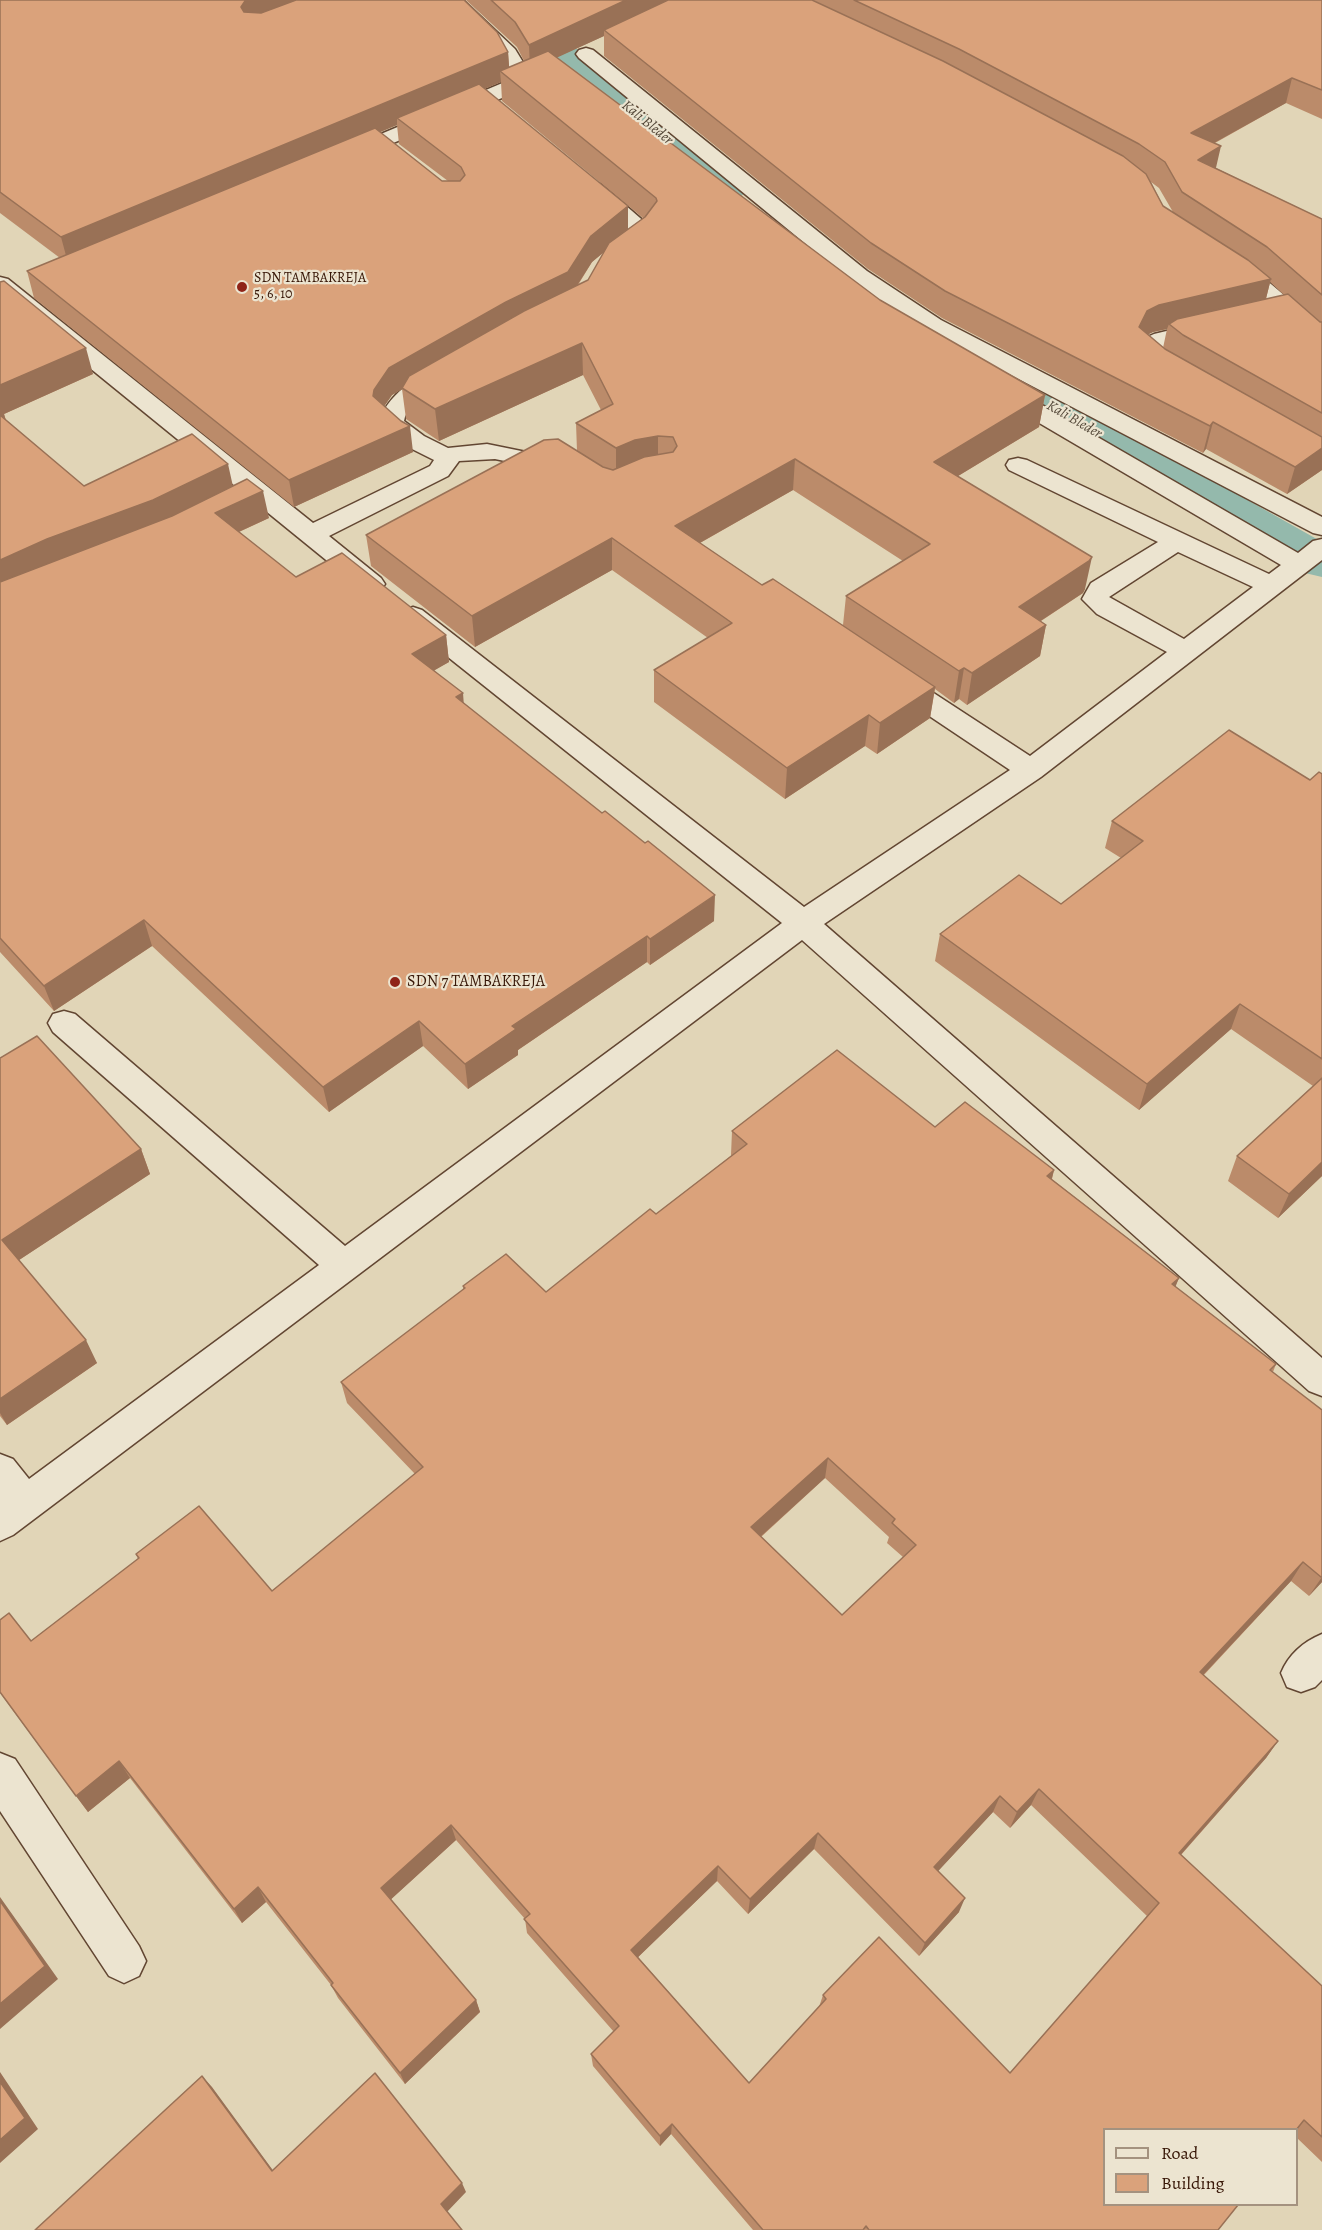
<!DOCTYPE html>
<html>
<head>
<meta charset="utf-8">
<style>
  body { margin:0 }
  #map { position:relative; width:1322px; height:2230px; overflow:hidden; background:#e1d5b7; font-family:Alegreya,serif }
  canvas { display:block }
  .legend { position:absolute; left:1103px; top:2128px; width:195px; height:78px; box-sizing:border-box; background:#ece4d0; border:2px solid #a4927f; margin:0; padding:8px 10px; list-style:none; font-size:18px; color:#371606 }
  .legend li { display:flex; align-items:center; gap:12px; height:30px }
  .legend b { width:30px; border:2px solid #a4927f }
</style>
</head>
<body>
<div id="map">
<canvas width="1322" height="2230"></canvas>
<ul class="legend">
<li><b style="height:8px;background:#ece4d0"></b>Road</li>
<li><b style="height:16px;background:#daa27b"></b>Building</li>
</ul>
</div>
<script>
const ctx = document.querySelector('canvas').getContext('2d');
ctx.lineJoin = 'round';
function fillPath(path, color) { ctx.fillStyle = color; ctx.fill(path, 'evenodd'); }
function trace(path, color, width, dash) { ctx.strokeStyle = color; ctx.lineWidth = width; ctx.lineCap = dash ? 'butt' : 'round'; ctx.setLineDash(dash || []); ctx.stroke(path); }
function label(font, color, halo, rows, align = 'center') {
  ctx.font = font + ' Alegreya,serif'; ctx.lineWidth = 4.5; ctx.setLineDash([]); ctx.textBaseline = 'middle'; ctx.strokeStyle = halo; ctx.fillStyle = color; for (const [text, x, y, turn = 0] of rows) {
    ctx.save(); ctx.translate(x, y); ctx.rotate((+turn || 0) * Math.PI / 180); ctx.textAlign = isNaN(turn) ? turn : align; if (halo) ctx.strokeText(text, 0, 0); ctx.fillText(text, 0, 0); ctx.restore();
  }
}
fillPath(new Path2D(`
  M476 0H516L741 181 747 189 741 197 727 201 713 197 481 8Z
  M970 348 985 352 1322 542V577L1305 573 955 370 948 361 955 352Z`), '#94b9ac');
const minor = new Path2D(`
  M443 0H463L515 49 529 72 542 68 549 70 552 74 549 78 531 86 352 160 345 162 338 160 335 156 338 152 512 79 500 56Z
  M586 48 593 50 867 271 941 320 1322 517V535L1313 533 925 330 851 281 579 58 576 54 579 50Z
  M593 183 601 184 655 231C645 246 632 262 612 257L609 252 632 232 585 194 582 189 585 184Z
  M1231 260C1259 267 1299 310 1322 330V349L1314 347 1220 267 1223 262Z
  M0 277 8 279 313 523 430 466 434 460 406 446 379 423C384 398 425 364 451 371L455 376 451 381C434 390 408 400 404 421L424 436 448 448 487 444 536 454 567 456 570 461 567 466 543 469 495 459 459 461 448 476 329 536 381 578 385 584 381 590 372 592 363 590 0 295Z
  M1208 321 1216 323 1220 328 1216 333 1161 348 1160 352C1167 360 1177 363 1183 371L1179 376C1161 380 1146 367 1136 353L1143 339 1154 334Z
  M1003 385 1011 387 1298 553 1313 541 1322 539V560L1041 777 824 924 1322 1358V1396L1309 1391 802 940 13 1535 0 1541V1454L13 1459 29 1479 319 1265 53 1032 48 1023 53 1014 64 1011 75 1014 345 1246 782 923 404 622 400 616 404 610 413 607 422 610 804 907 1010 770 886 687 882 681 886 675 896 672 906 675 1030 756 1167 652 1097 614 1082 599 1091 583 1158 542 1009 470 1006 465 1009 460 1018 458 1027 460 1269 574 1281 565 995 397 991 392 995 387ZM1178 552 1253 587 1184 639 1109 597Z
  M1322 1634V1680L1315 1687 1301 1692 1287 1687 1281 1673C1289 1654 1303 1642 1322 1634Z
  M0 1753 15 1759 139 1946 146 1961 139 1976 124 1983 109 1976 0 1811Z`);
trace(minor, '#624632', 3);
fillPath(minor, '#ece4d0');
fillPath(new Path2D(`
  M0 0 508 52 509 67 524 61 517 47 466 0H1322V119L1286 103 1215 143 1216 168 1322 219V470L1287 494 1206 449 1203 453 942 318 868 269 604 56V36L557 57 880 300 1045 395 1039 427 958 476 1085 589 1083 593 1041 621 1046 625 1040 656 967 705 959 699 954 703 935 689 930 718 877 754 865 746 785 799 654 702V670L708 638 612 570 475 647 371 566 366 535 577 451 576 423 601 410 583 375 439 441 406 419 402 389 392 395 384 406 413 452 294 507 34 298 27 271 60 258 0 213ZM501 82 502 101 643 218 628 229 484 89ZM397 125 399 144 448 181H442L380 132ZM1151 182 1159 188 1173 212 1163 206ZM604 252 588 280 578 285 592 262ZM1270 282 1284 295 1266 299ZM1167 329 1163 348 1148 334 1153 332ZM793 490 903 561 846 596 843 625 762 585 700 543Z
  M0 282 93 374 4 414 6 420 84 486H233L269 518 239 532 296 577 446 635 449 662 434 670 464 703 714 921 650 965 647 962 518 1050V1055L468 1089 423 1046 329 1112 152 946 54 1011 0 952Z
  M1322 774V1176L1278 1218 1228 1181 1237 1156 1313 1086 1231 1029 1139 1110 935 961 940 934 1061 904 1121 858 1105 848 1112 821 1310 780Z
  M0 1058 141 1149 150 1174 19 1260 97 1363 7 1425 0 1416Z
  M935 1127 1054 1170 1052 1179 1179 1278 1175 1286 1276 1364 1273 1372 1322 1410V1582L1309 1596 1291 1581 1203 1676 1278 1741 1266 1758 1181 1855 1322 1986V2162L1296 2137V2130L1218 2230H753L671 2134 660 2146 593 2066 591 2054 614 2032 527 1933 525 1919 456 1840 391 1899 476 2000 480 2012 405 2084 338 1998 331 1985 266 1902 242 1923 130 1778 88 1812 0 1693 31 1641 138 1559 136 1554 272 1591 415 1474 347 1403 341 1382 463 1290V1286L546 1292 656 1214 732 1155H731L732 1131ZM825 1478 889 1537 887 1543 903 1557 842 1615 761 1537ZM1031 1805 1147 1916 1010 2073 823 1995 819 2007 749 2083 638 1957 717 1881 748 1914 814 1849 919 1956 959 1912 938 1871 993 1812 1010 1828Z`), '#bb8b6a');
fillPath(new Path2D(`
  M247 0H319L245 32 241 7 245 1Z
  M626 0H681L604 30V36L530 70 529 45Z
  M508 52 510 78 500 71 501 82 403 123 397 118V125L68 263 61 237Z
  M1292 78 1286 103 1185 159 1191 133Z
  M1221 146 1215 172 1198 160Z
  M628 206V232L592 262 569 298 508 328 392 395 377 417 373 396 374 390 389 368 591 236Z
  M1271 279 1264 306 1169 324 1167 329 1153 332 1141 338 1139 327 1147 311 1159 305Z
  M582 343 583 375 439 441 435 409Z
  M86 348 93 374 4 414 7 425 0 428V385Z
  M1045 395 1039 427 930 493 934 462Z
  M1213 422 1206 449 1203 453 1210 426Z
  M410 426 413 452 294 507 289 480Z
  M658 436V467L616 479V448L635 440Z
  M1322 448V470L1287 494 1295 467Z
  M795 459 793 490 675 557V526Z
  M228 464 234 491 0 591V560L47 539Z
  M263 491 269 518 221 540 215 513Z
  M612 538V570L475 647 472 616Z
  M1092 557 1085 589 1083 593 1013 639 1019 607Z
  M1046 625 1040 656 967 705 972 673Z
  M446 635 449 662 416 681 412 654Z
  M964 668 959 699 954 703 959 671Z
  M935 687 930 718 877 754 880 723Z
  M463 693 465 720 456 697Z
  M869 715 865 746 785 799 787 768Z
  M715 895 714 921 650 965V939Z
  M144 920 152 946 54 1011 44 986Z
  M647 936V962L518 1050V1055L468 1089 465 1064 512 1026Z
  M1240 1004 1231 1029 1139 1110 1147 1084Z
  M419 1021 423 1046 329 1112 323 1087Z
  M141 1149 150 1174 13 1264 2 1240Z
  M1322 1162V1176L1278 1218 1289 1194Z
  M1054 1170 1048 1193 1047 1176Z
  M1179 1278 1170 1300 1172 1284Z
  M86 1340 97 1363 7 1425 0 1413V1399Z
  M828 1458 825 1478 749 1547 751 1527Z
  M1303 1562 1291 1581 1189 1690 1200 1672Z
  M1322 1577V1582L1309 1596Z
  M1278 1741 1266 1758 1169 1868 1179 1853Z
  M119 1761 130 1778 88 1812 76 1796Z
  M1039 1789 1031 1805 1010 1828 1017 1812Z
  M1000 1796 993 1812 928 1882 934 1867Z
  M451 1825 456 1840 387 1903 381 1888Z
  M818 1833 814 1849 748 1914 750 1899Z
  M718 1866 717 1881 632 1963 631 1950Z
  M258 1887 266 1902 242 1923 234 1909Z
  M0 1897 58 1979 0 2029Z
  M965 1898 959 1912 919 1956 925 1943Z
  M476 2000 480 2012 405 2084 400 2073Z
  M0 2072 38 2129 0 2163Z
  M202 2076 212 2087 280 2180 272 2171Z
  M672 2124 671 2134 660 2146V2136Z
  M462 2183 466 2192 446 2213 441 2204Z`), '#997156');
const building = new Path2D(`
  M0 0H247L245 1 241 7 244 12 261 13 296 0H464L497 32 508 52 61 237 0 192Z
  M491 0H626L529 45 515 22Z
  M668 0H812L943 61 1123 156 1146 174 1163 206 1248 260 1271 279 1159 305 1147 311 1139 327 1165 349 1322 437V448L1295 467 1213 422 1210 426 945 291 871 243 604 30Z
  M854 0H1322V90L1292 78 1191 133 1221 146 1198 160 1322 219V295L1267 247 1182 192 1165 162 1139 144 959 49Z
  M548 51 880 300 1045 395 934 462 1092 557 1089 561 1019 607 1046 625 972 673 964 668 959 671 846 596 930 544 795 459 675 526 762 585 773 579 935 687 880 723 869 715 787 768 654 670 732 623 612 538 472 616 366 535 544 440 558 439 603 467 613 470 644 457 673 452 677 446 673 437 658 436 635 440 616 448 576 423 613 404 582 343 435 409 402 388 409 376 524 311 588 280 609 243 645 217 657 201 656 198 500 71Z
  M479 84 628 206 591 236 568 272 506 302 389 368 374 390 373 396 401 421 410 426 289 480 27 271 375 128 442 181H460L465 175 461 167 397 118Z
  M4 281 86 348 0 385V282Z
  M1288 294 1320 322H1322V413L1183 335 1169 324 1177 319Z
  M0 415 84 486 192 434 228 464 153 500 47 539 0 560Z
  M247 479 263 491 215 513 296 577 342 553 446 635 412 654 463 693 456 697 602 813 605 811 645 843 648 841 715 895 650 939 647 936 512 1026 516 1029 465 1064 419 1021 323 1087 144 920 44 986 0 938V582L172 516Z
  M1229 730 1310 780 1319 772 1322 774V1059L1240 1004 1147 1084 940 934 1019 875 1061 904 1143 841 1112 821Z
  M37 1036 141 1149 2 1240 86 1340 0 1399V1058Z
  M837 1050 935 1127 965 1102 1054 1170 1047 1176 1179 1278 1172 1284 1276 1364 1270 1370 1322 1410V1577H1321L1303 1562 1200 1672 1278 1741 1179 1853 1322 1986V2137L1304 2120 1296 2130H1104V2205H1238L1218 2230H869L866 2226 863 2230H763L672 2124 660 2136 591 2054 619 2026 524 1919 530 1914 451 1825 381 1888 476 2000 400 2073 331 1985 333 1983 258 1887 234 1909 119 1761 76 1796 0 1692V1620L9 1613 31 1641 139 1558 136 1554 199 1506 272 1591 423 1467 341 1382 465 1288 463 1286 506 1254 546 1292 650 1209 656 1214 747 1144 732 1131ZM828 1458 895 1519 892 1523 916 1545 842 1615 751 1527ZM1039 1789 1159 1903 1010 2073 879 1937 823 1995 826 1999 749 2083 631 1950 718 1866 750 1899 818 1833 925 1943 965 1898 934 1867 1000 1796 1017 1812Z
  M1322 1078V1162L1289 1194 1237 1156Z
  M0 1901 45 1966 0 2004Z
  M375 2073 462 2183 441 2204 462 2230H35L202 2076 272 2171Z
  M0 2082 25 2118 0 2140Z`);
fillPath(building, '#daa27b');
trace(building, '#997156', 1.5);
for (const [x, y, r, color] of [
  [242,287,6,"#8f2418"],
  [395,982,6,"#8f2418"]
]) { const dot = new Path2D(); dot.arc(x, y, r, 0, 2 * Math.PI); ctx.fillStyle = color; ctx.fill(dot); trace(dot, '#ece4d0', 2); }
label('14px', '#371606', '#ece4d0', [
  ["SDN TAMBAKREJA",254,279],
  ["5, 6, 10",254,295]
], 'left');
label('italic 15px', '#534738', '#ece4d0', [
  ["Kali Bleder",647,123,39],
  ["Kali Bleder",1074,420,30]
]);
label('16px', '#371606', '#ece4d0', [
  ["SDN 7 TAMBAKREJA",407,982]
], 'left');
</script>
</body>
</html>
